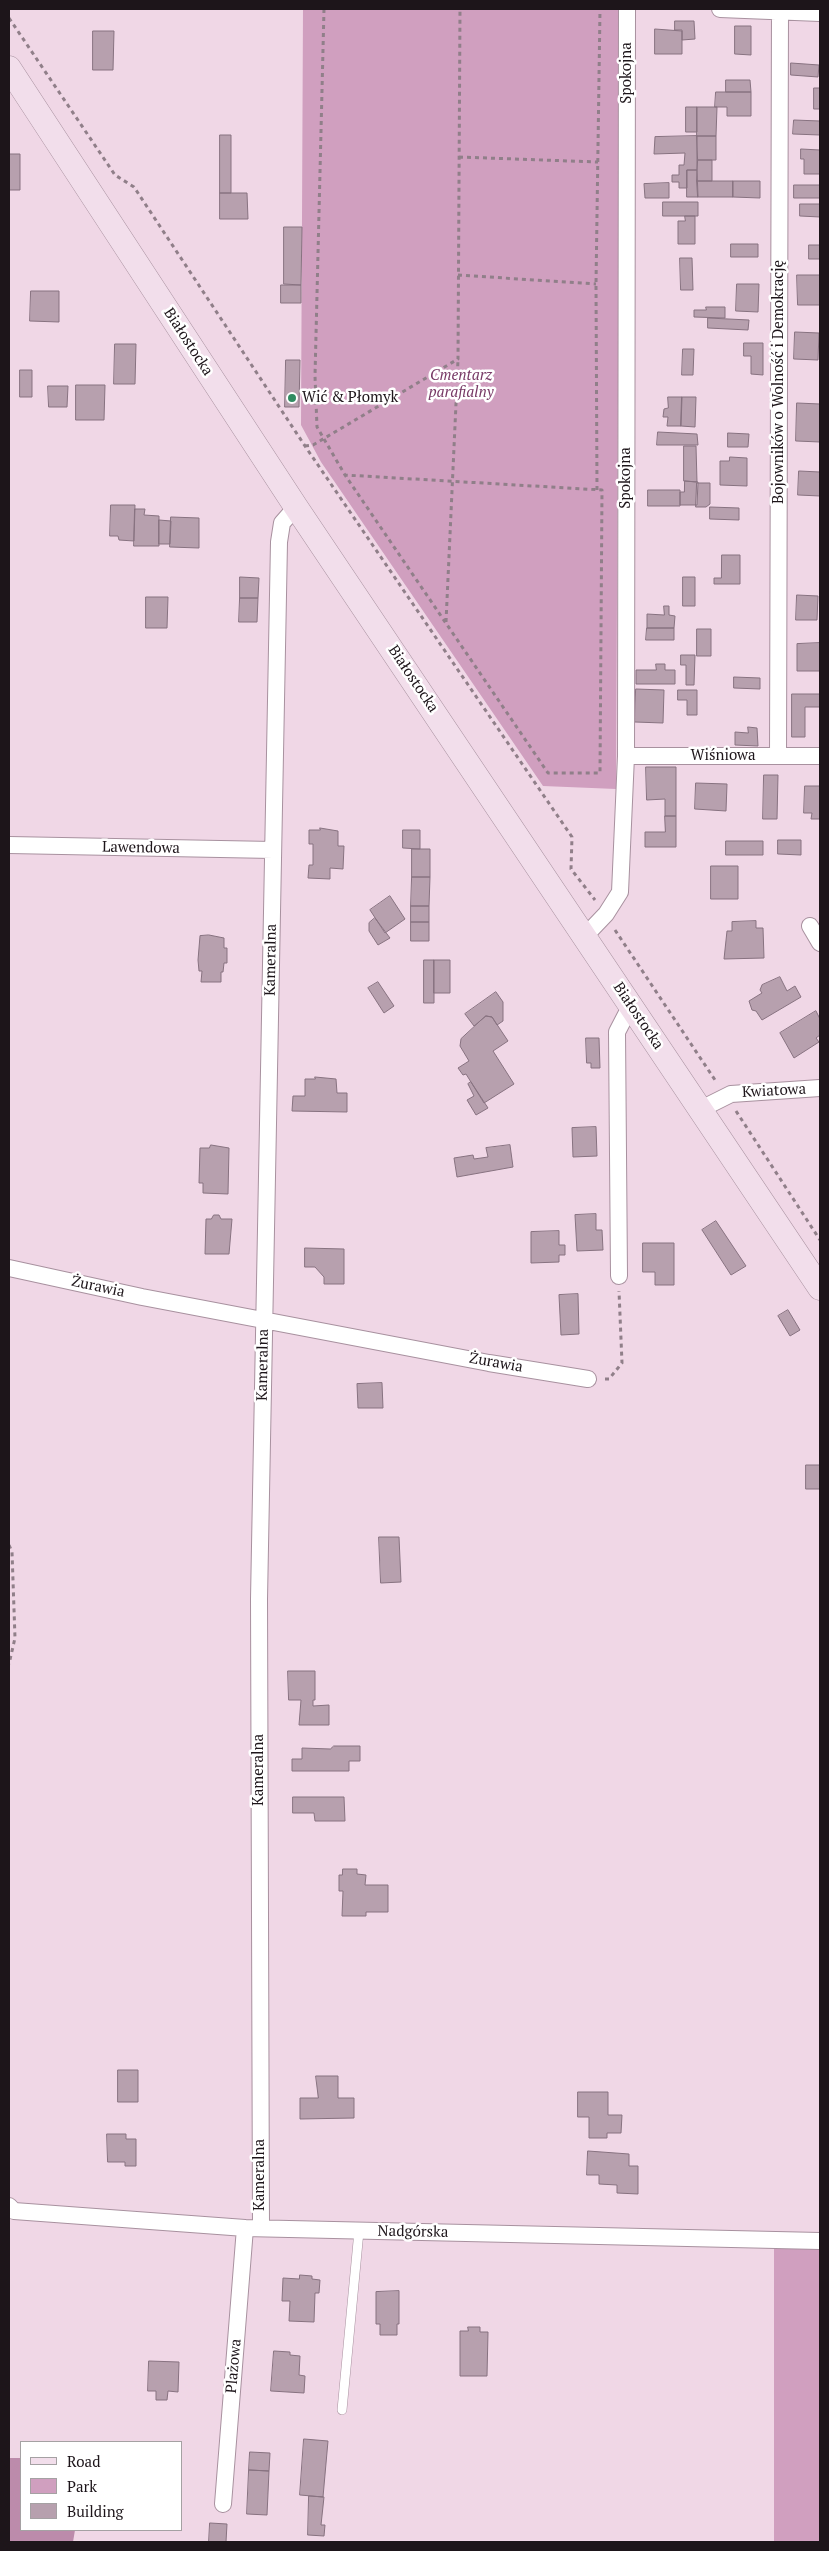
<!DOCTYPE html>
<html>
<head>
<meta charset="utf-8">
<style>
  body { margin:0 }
  #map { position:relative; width:829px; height:2551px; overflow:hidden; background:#f0d7e6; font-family:"PT Serif",serif }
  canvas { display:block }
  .frame { position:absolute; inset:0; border:10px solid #1d151a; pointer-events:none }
  .legend { position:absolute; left:20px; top:2441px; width:162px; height:90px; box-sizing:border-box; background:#fff; border:1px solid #a5a1a3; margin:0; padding:6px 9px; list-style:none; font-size:15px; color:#1d151a }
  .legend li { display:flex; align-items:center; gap:10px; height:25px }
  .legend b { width:25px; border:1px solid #a5a1a3 }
</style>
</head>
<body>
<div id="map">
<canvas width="829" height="2551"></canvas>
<div class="frame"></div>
<ul class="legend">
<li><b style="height:6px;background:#f2deeb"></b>Road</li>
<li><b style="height:14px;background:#d09fbf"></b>Park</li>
<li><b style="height:14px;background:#b7a0ae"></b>Building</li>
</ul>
</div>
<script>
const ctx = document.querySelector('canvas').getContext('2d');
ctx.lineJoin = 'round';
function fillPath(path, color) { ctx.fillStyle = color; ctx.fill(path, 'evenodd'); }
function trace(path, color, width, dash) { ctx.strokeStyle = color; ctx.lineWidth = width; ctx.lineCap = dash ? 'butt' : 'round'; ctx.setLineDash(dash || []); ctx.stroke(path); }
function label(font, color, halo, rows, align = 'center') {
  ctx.font = font + ' "PT Serif",serif'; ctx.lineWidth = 5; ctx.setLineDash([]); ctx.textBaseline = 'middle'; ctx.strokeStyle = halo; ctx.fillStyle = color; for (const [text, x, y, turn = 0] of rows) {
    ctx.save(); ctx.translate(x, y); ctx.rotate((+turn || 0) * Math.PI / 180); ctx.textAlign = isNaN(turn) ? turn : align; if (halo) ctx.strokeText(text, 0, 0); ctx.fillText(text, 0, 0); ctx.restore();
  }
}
fillPath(new Path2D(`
  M303 9H620L616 789 543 786 321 462 301 425Z
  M774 2245 815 2247 820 2249V2542H774Z`), '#d09fbf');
fillPath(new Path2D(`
  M9 2458H21V2530H75L73 2542H9Z`), '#bc8bab');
const building = new Path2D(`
  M675 21H694L695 39 682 40V30H675Z
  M735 26H751V55L735 54Z
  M655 29 682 31V54H655Z
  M93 31H114L113 70H93Z
  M791 63 819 65 818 77 791 75Z
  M726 80H750L751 92H726Z
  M814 88H820V109H814Z
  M716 92H751V116H727V107H715Z
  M686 107H697V132H686Z
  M697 107H717L716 136H697Z
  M794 120 820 121V135L793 134Z
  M220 135H231V193H220Z
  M697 136H716V160H698Z
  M697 136V170H687V188H679V182H672V175H679V165H684L685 153 654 154 655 137Z
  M801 149 820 150V174H804V159H801Z
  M9 154H20V190H9Z
  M698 160H712V181H697Z
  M687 170H697L698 197H687Z
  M697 181H733V197H698Z
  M733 181H760V198L733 197Z
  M669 183V198H645L644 184Z
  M794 185H820V198H794Z
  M220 193H247L248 219H220Z
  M663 202H698V216H663Z
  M800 204H820V217L800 216Z
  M685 216H695V244H678V221H685Z
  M284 227H302L301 285 284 284Z
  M731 244H758V257H731Z
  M809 245H820V259H809Z
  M680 258H692L693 290H681Z
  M797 275H820V305H798Z
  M737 284H759L758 312 736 311Z
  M281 285H301V303H281Z
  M31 291H59V322L30 321Z
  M706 307H725V318L694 317V310H706Z
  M708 318 749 320 748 330 708 328Z
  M795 332 819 333 818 360 794 359Z
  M744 343H763V375L751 374V356H744Z
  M115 344H136L135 384H114Z
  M683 349H694L693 375H682Z
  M286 360H300L299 407H285Z
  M20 370H32V397H20Z
  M76 385H105L104 420H76Z
  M48 386H68L67 407H49Z
  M668 397H682L681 426H667L668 417H663L664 409 668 408Z
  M682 397H696L695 427 681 426Z
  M797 403 820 404V442L796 441Z
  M658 432 697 434 698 445H657Z
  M728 433 749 434 748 447H728Z
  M684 446H696L697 482 684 481Z
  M730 457 747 458V486L720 485V461H729Z
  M799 471 820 472V496L798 495Z
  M685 481 698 482 697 505H680V492H684Z
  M697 483H710V504L706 507H696Z
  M648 490H680V506H648Z
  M111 505H135L134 541 119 540 118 536H110Z
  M710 507 739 508V520L710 519Z
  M135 509H145L144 515 159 516V546H134Z
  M171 517 199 518V548L170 547Z
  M159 520 171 521 170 544H159Z
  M722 555H740V584H714V578H721Z
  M240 577 259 578 258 598H240Z
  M683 577H695V606H683Z
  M797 595 818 596 817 620H796Z
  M146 597H168L167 628H146Z
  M240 598H258L257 622H239Z
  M664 606H669V615L675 616 674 628H647V614L664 615Z
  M647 628H674V640H646Z
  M697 629H711V656H697Z
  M820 643V671H797V644Z
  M681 655H695L694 685H686V665H681Z
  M656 664H665V670H675V684H636V670H656Z
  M734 677 760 678V689L734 688Z
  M636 689 664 690 663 723 635 722Z
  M678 690H697V715H687V700H678Z
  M792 694H820V707H805V737H792Z
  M748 727 757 728 758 746 735 745V732L748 733Z
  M646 767H676V816H665V799L647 800Z
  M764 775H778L777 819H763Z
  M696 783 727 784 726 811 695 809Z
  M805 786H820V819H811L812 813H804Z
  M665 816H676V847H645V832H665Z
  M320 828 338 831V846H344L343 869 330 868V879L308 878 309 865H313V844H309V830H320Z
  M403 830H420V849L403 848Z
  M778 840H801V855L778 854Z
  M726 841H763V855H726Z
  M412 849H430V877H412Z
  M711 866H738V899H711Z
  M412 877H430L429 906H411Z
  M390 896 405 919 385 933 370 910Z
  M411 906H429V922H411Z
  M375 918 390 938 378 945 369 931V923Z
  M756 921V928H763L764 958 724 959 727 931H732V922Z
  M411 922H429V941H411Z
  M209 935 224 938V948H227V963H224L223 972H221V982H201L202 971H199L198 960 200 936Z
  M424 960H434V1003H424Z
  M434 960H450V993H434Z
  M780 977 787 991 795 986 801 997 762 1020 756 1011 752 1010 749 1001 762 993 760 990 762 985Z
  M378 982 394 1006 384 1013 368 988Z
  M496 992 503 1002V1021L497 1025 492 1017 486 1016 474 1026 465 1014Z
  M816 1011 820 1019V1035L816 1038 819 1042 794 1058 780 1033Z
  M486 1016 492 1017 508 1041 493 1051 514 1084 484 1103 466 1074 463 1075 458 1068 469 1061 460 1046 461 1039Z
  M586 1038H599L600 1068H591V1063H587Z
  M315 1077 336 1079 337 1093H347V1112L292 1111 293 1096H305V1079H315Z
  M471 1082 488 1108 476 1115 467 1100 474 1096 468 1084Z
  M596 1127 597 1156 573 1157 572 1128Z
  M211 1145 229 1148 228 1194 203 1193V1183H199L200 1148H209Z
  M510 1145 513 1167 457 1177 454 1158 473 1155 474 1159 488 1157 486 1148Z
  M596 1214V1230H602L603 1250 577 1251 575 1215Z
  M214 1215H219L221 1219H232L229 1254H205L206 1219H211Z
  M716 1221 746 1266 731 1275 702 1230Z
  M559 1231V1245H565V1255H559V1262L531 1263V1232Z
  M643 1243H674V1285H655V1272H643Z
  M305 1248 344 1249V1284H324V1277L315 1267H305Z
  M578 1294 579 1334 561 1335 559 1295Z
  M788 1310 800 1330 790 1336 778 1316Z
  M382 1383 383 1408H358L357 1384Z
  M806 1465H820V1489H806Z
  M379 1537H399L401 1582 381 1583Z
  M288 1671H315V1700H313V1706L329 1705V1725H299L301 1700H289Z
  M334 1746H360V1761H349V1771H292V1759H302V1748L330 1749Z
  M293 1797H344L345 1821H315L314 1813H293Z
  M343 1869H357V1874L366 1875 365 1885H388V1912H366V1916H342L343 1891H339V1875H342Z
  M118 2070H138V2102H118Z
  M316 2076H338V2098H354V2118L300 2119V2098H318Z
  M578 2092H608V2115H622L621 2133H607V2138H589V2117H578Z
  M107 2134H126V2139H136V2166H125V2162H108Z
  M588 2151 629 2154V2166H638V2194L617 2193V2185L599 2184V2175H587Z
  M300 2275 312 2276V2279L320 2280 319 2293H315L314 2322 289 2321 290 2301H282L283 2278 299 2279Z
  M399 2291V2324H397V2335H380V2324H376V2292Z
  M468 2327H480V2332H488L487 2376H460V2331H468Z
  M274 2351 290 2352V2355L300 2356 299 2375 305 2376 304 2393 271 2391Z
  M149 2361 179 2362 178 2392 168 2391 167 2400H156V2391H148Z
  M304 2439 328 2441 323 2497 300 2495Z
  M250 2452 270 2453 269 2471 249 2470Z
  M249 2470 269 2471 267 2515 247 2514Z
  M309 2496 324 2497 321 2525H325L324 2536 308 2535Z
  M210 2523 227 2524 226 2542H209Z`);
fillPath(building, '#b7a0ae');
trace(building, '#877280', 1);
const lane = new Path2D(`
  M342 2410 359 2231`);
const street = new Path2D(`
  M720 9 820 13
  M778 755 780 9
  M626 756H820
  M9 845 273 850
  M810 926 820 943
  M585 936 606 914 620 892 626 756 627 9
  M701 1109 731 1094 820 1088
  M9 1268 142 1297 489 1363 588 1379
  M619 1276 617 1032 631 1005
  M9 2206 14 2211 245 2228 820 2241
  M261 2228 259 1599 279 542 282 523 296 507
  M223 2504 245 2228`);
const secondary = new Path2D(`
  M9 68 296 507 820 1288`);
trace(lane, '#a8919f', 10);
trace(street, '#a8919f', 18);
trace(secondary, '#a8919f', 25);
trace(new Path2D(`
  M324 9 315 376 317 427 345 475 548 773H600L602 490 345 475
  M9 18 115 175 134 187 305 446 572 837 571 869 595 900
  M459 157 598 162
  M458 275 596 284
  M305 446 313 445 458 359 460 9
  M597 490 596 284 600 9
  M446 622 458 360
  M615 930 717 1083
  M736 1111 820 1240
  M605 1379H609L622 1363 619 1291
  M9 1545 12 1552 15 1638 9 1664`), '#907f89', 3, [4, 4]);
trace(lane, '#fff', 9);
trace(street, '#fff', 16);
trace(secondary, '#f2deeb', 24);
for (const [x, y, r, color] of [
  [292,398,5,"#308b61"]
]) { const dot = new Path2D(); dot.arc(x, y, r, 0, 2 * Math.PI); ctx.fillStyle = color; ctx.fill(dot); trace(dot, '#fff', 2); }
label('15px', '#1d151a', '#fff', [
  ["Spokojna",627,73,-90],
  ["Białostocka",188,342,57],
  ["Bojowników o Wolność i Demokrację",779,382,-90],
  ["Spokojna",626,478,-90],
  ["Białostocka",413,679,56],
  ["Wiśniowa",723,756],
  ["Lawendowa",141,848,1],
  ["Kameralna",271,960,-89],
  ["Białostocka",638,1016,56],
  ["Kwiatowa",774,1091,-3],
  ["Żurawia",98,1287,12],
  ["Żurawia",496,1363,10],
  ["Kameralna",263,1365,-89],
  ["Kameralna",259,1770,-90],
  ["Kameralna",260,2175,-90],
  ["Nadgórska",413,2232,1],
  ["Plażowa",234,2366,-85]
]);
label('italic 15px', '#773965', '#fff', [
  ["Cmentarz",461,376],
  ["parafialny",461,393]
]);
label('15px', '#1d151a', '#fff', [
  ["Wić & Płomyk",302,398]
], 'left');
</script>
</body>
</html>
